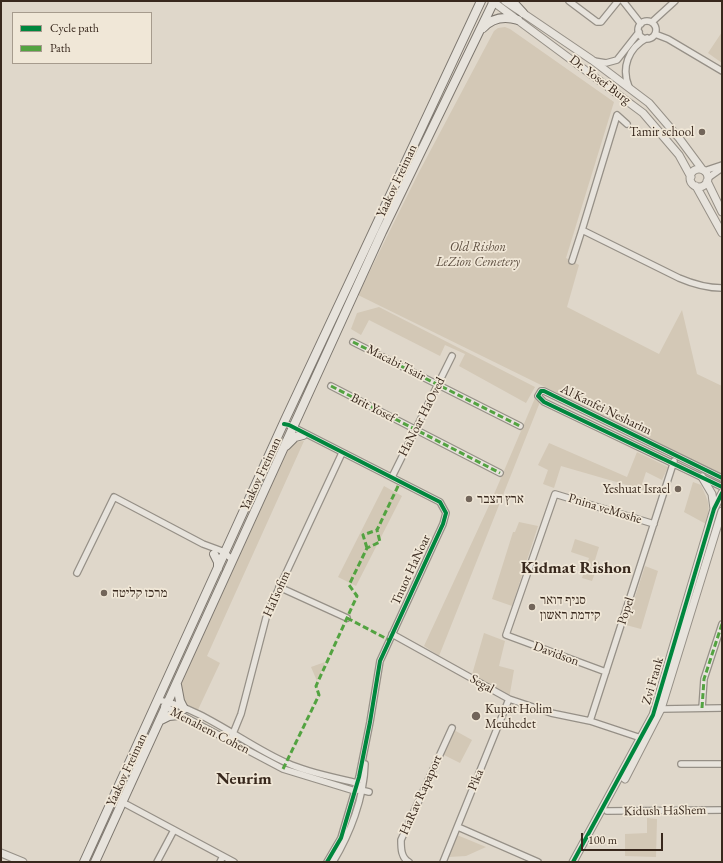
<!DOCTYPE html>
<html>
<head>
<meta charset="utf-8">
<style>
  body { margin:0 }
  #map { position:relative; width:723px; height:863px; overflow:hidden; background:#dfd7ca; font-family:"EB Garamond",serif }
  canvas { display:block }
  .frame { position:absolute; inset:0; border:2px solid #38281d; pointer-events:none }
  .legend { position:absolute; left:12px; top:12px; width:140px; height:52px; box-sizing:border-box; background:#f0e7d7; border:1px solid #a69b8d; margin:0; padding:5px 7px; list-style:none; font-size:12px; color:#38281d }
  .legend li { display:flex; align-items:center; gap:8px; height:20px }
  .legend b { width:20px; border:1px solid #a69b8d }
  .scale { position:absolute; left:581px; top:833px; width:82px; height:18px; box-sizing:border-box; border:2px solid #38281d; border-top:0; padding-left:5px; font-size:12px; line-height:14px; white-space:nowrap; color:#38281d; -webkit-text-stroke:3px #f0e7d7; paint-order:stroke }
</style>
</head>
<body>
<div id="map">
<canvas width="723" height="863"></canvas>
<div class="frame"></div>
<ul class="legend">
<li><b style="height:5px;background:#00873e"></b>Cycle path</li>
<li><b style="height:5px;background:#53a341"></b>Path</li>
</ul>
<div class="scale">100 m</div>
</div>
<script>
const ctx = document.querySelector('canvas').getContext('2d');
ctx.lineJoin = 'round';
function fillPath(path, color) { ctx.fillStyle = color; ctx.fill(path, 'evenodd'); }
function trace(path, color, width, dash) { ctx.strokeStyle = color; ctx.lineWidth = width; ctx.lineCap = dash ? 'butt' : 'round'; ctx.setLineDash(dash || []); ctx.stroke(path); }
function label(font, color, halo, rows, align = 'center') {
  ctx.font = font + ' "EB Garamond","Frank Ruhl Libre",serif'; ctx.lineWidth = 3.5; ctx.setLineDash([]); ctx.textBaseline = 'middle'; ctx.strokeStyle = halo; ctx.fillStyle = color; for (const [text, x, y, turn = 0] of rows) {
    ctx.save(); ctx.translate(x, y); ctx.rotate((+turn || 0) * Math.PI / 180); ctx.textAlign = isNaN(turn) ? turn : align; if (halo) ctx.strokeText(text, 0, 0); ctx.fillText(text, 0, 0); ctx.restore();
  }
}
fillPath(new Path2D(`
  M505 27 510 29 614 102 566 258 579 265 567 307 659 354 682 310 697 374 722 386V474L358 295 418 174 494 31 498 28Z
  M722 32V63L708 53Z
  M379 307 535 387 526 403 459 366 465 354 445 345 440 356 369 320 361 335 351 329 357 313Z
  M535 398 540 402 439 656 424 646 492 499Z
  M304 441 207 656 220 663 196 714 169 702 281 453 293 442Z
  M549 443 627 477 637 452 668 467 662 480 646 472 642 484 646 486 644 490 561 466 554 488 543 484 548 470 538 465Z
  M693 482 701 485C709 503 711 505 706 524L684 512Z
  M384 486 402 496 356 586 338 577Z
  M519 522 538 526 512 606 492 599 513 532H515Z
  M575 539 599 547 595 560 599 562 592 581 582 578 589 558 571 552Z
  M645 566 658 571 641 629 626 625Z
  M484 633 505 641 499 666 514 670 509 699 471 678Z
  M325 662 317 681 311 667Z
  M454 730 472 740 460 763 442 754Z
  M647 818 657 819 656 857 625 856V834L647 833Z
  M457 835 486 847 466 856 448 857Z`), '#d3c8b6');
const minor = new Path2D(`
  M569 1 597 22H601L618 1
  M623 1 641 24
  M638 30a9 9 0 1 1 18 0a9 9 0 1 1-18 0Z
  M652 22 675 1
  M655 34 668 39 722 71
  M594 61 606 63 617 60 639 32
  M629 87C621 68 628 48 647 38
  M627 124 617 115 582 230 679 278C693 284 706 288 722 288
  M704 171 722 165
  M708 178 722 168
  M572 261 582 230
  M353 342 520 426
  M331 386 500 473
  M284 424 289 425 440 502 446 513 443 524 380 661 370 722 359 777 341 838 327 862
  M392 477 452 356
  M722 478 544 391H541L538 396 544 402 722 487
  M77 573 114 497 203 544 222 551 233 560
  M279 587 347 618
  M392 634 509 699 551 713 590 721 644 739
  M606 672 506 635 555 494 654 524
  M158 700C201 707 247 746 287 763 309 773 333 777 357 783L361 790 369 792
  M164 706 283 769 355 791 358 790
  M702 708 704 679 722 624
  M661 709 722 708
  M590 721 674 461
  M230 741 241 714 267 614 342 453
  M681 764H722
  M122 802 234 862
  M607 811 722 810
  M458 827 538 862
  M157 862 174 830
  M220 862 223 856
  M333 862C350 834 364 798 365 764
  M409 862C401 858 401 848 401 840L452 728
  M443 862 509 699`);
const tertiary = new Path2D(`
  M492 1 643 113 679 155 691 177
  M505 1 592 60 649 103 679 138 702 169
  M690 178a9 9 0 1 1 18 0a9 9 0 1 1-18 0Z
  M707 181 722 212
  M696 186 722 233
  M702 477 712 494 714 509
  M625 779 661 709 722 511
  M1 853 23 862
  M573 862 653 715 714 509 722 493`);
const secondary = new Path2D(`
  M512 1 523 13
  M483 28C493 17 505 16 518 20
  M286 446 295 437 303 435
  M214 554 218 562V568
  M177 685 180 701 184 709
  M161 720 169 716 179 715
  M84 862 285 420 481 1
  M95 862 382 232 494 1`);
trace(minor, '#969087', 8);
trace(tertiary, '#969087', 9);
trace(secondary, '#7e7870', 10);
trace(minor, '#e7e3dc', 5.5);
trace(tertiary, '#e7e3dc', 7);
trace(secondary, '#e7e3dc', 8);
trace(new Path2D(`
  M353 342 520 426
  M331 386 500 473
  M367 548 363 535 377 530
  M347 618 389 640
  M702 708 704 679 722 624
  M283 769 319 695 316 686 357 596 349 585 367 548 380 542 377 530 400 482`), '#53a341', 3, [6, 3]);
trace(new Path2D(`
  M284 424 289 425 440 502 446 513 443 524 380 661 370 722 359 777 341 838 327 862
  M722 478 544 391H541L538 396 544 402 722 487
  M573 862 653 715 714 509 722 493`), '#00873e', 4);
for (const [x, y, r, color] of [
  [702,132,4,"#72655a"],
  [678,489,4,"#72655a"],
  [469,499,4,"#72655a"],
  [104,593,4,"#72655a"],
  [532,607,4,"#72655a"],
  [476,716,5,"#72655a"]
]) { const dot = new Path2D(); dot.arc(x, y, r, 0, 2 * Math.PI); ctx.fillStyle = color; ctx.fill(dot); trace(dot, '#f0e7d7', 1.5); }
label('13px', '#38281d', '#f0e7d7', [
  ["Dr. Yosef Burg",600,80,37],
  ["Yaakov Freiman",397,181,-65],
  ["Macabi Tsair",396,363,27],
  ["Brit Yosef",373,408,27],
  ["Al Kanfei Nesharim",606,410,26],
  ["HaNoar HaOved",422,417,-63],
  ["Yaakov Freiman",261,474,-65],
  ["Pnina veMoshe",605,509,17],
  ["Tnuot HaNoar",411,570,-65],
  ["HaTsofim",277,594,-66],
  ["Popel",626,611,-72],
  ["Davidson",556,654,20],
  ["Zvi Frank",653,681,-74],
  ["Segal",482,684,29],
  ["Menahem Cohen",210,731,27],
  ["Yaakov Freiman",127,770,-65],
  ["Pika",476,780,-68],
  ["HaRav Rapaport",421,795,-66],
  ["Kidush HaShem",665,811,-1]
]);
label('13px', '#38281d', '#f0e7d7', [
  ["Tamir school",694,132,"right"],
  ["Yeshuat Israel",670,489,"right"],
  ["ארץ הצבר",477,499],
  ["מרכז קליטה",112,593],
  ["סניף דואר",540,600],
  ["קידמת ראשון",540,615],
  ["Kupat Holim",485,709],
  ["Meuhedet",485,724]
], 'left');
label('italic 13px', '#5c4d3f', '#f0e7d7', [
  ["Old Rishon",478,247],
  ["LeZion Cemetery",478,262]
]);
label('bold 17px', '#38281d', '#f0e7d7', [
  ["Kidmat Rishon",576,568],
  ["Neurim",244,779]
]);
</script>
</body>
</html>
